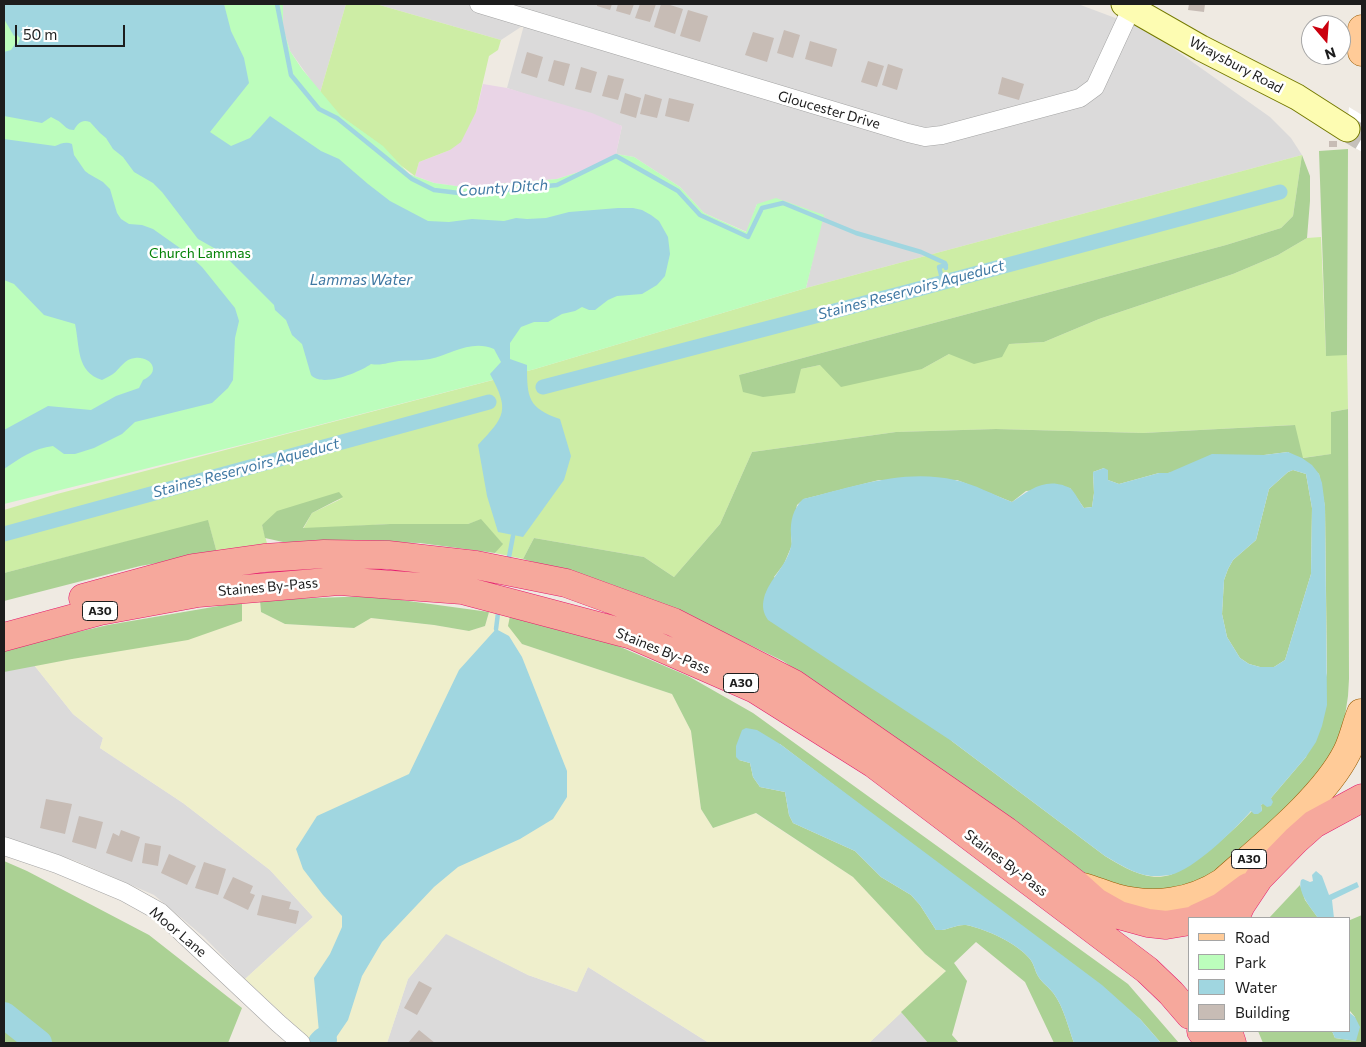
<!DOCTYPE html>
<html>
<head>
<meta charset="utf-8">
<style>
  body { margin:0 }
  #map { position:relative; width:1366px; height:1047px; overflow:hidden; background:#efeae2; font-family:Commissioner,sans-serif }
  canvas { display:block }
  .frame { position:absolute; inset:0; border:5px solid #1d1d1d; pointer-events:none }
  .legend { position:absolute; left:1188px; top:917px; width:162px; height:115px; box-sizing:border-box; background:#fff; border:1px solid #a5a5a5; margin:0; padding:6px 9px; list-style:none; font-size:15px; color:#1d1d1d }
  .legend li { display:flex; align-items:center; gap:10px; height:25px }
  .legend b { width:25px; border:1px solid #a5a5a5 }
  .north { position:absolute; left:1301px; top:15px; width:50px; height:50px; box-sizing:border-box; background:#fff; border:1px solid #a5a5a5; border-radius:50%; rotate:162deg; font-size:14px; font-weight:700; line-height:20px; text-align:center; color:#1d1d1d }
  .north::after { content:''; display:block; margin:auto; width:18px; height:22px; background:#cb000e; clip-path:polygon(50% 0,100% 100%,50% 72%,0 100%) }
  .scale { position:absolute; left:15px; top:25px; width:110px; height:22px; box-sizing:border-box; border:2px solid #1d1d1d; border-top:0; padding-left:6px; font-size:15px; line-height:18px; white-space:nowrap; color:#1d1d1d; -webkit-text-stroke:4px #fff; paint-order:stroke }
</style>
</head>
<body>
<div id="map">
<canvas width="1366" height="1047"></canvas>
<div class="frame"></div>
<ul class="legend">
<li><b style="height:6px;background:#ffcb98"></b>Road</li>
<li><b style="height:14px;background:#bcfdbc"></b>Park</li>
<li><b style="height:14px;background:#a0d6e0"></b>Water</li>
<li><b style="height:14px;background:#c7bcb5"></b>Building</li>
</ul>
<div class="north">N</div>
<div class="scale">50 m</div>
</div>
<script>
const ctx = document.querySelector('canvas').getContext('2d');
ctx.lineJoin = 'round';
function fillPath(path, color) { ctx.fillStyle = color; ctx.fill(path, 'evenodd'); }
function trace(path, color, width, dash) { ctx.strokeStyle = color; ctx.lineWidth = width; ctx.lineCap = dash ? 'butt' : 'round'; ctx.setLineDash(dash || []); ctx.stroke(path); }
function label(font, color, halo, rows, align = 'center') {
  ctx.font = font + ' Commissioner,sans-serif'; ctx.lineWidth = 5; ctx.setLineDash([]); ctx.textBaseline = 'middle'; ctx.strokeStyle = halo; ctx.fillStyle = color; for (const [text, x, y, turn = 0] of rows) {
    ctx.save(); ctx.translate(x, y); ctx.rotate((+turn || 0) * Math.PI / 180); ctx.textAlign = isNaN(turn) ? turn : align; if (halo) ctx.strokeText(text, 0, 0); ctx.fillText(text, 0, 0); ctx.restore();
  }
}
fillPath(new Path2D(`
  M283 4H346L320 93 290 51 283 28Z
  M376 4H1078L1134 25 1160 39 1270 117 1291 138 1302 155 806 288 823 215 757 204 747 232 704 213 680 187 634 157 616 154 622 126 507 88 524 25 501 40Z
  M4 663 34 665 73 714 103 738 100 748 183 803 270 870 313 917 245 979 204 937 154 895 76 861 4 837Z
  M446 933 528 975 576 992 588 967 709 1043H387L408 979Z
  M901 1012 928 1043H869Z`), '#dbdada');
fillPath(new Path2D(`
  M483 84 507 88 592 113 622 126 616 154 585 170 557 179 463 187 434 183 415 176 419 162 450 150 476 112Z`), '#e9d4e6');
fillPath(new Path2D(`
  M260 600 261 612 285 624 354 628 370 618 434 625 469 631 485 626 489 612 510 616 522 644 672 694 691 731 701 809 713 828 755 813 853 877 925 954 946 971 869 1043H709L588 967 577 992 528 975 446 934 408 979 387 1043H314L245 979 313 917 270 870 183 803 100 748 103 738 73 714 34 665 72 659 242 602Z`), '#efefcc');
fillPath(new Path2D(`
  M346 4H376L501 40 498 50 489 56 476 112 461 142 450 150 419 162 415 176 337 118 320 93Z
  M1302 155 1293 216 1281 228 1226 245 739 375 801 369 820 365 922 369 949 354 1008 344 1044 342 1099 319 1233 274 1278 255 1307 238 1321 237 1326 355H1347L1348 409 1331 412 1332 454 1302 458 1294 425 1143 433 996 429 896 432 752 452 720 524 674 577 644 557 534 538 523 559 495 553 502 543 480 520 468 524H390L303 529 312 513 343 498 262 525 268 547 217 553 208 521 4 573V510L57 494 535 369 806 288Z`), '#cdeda5');
fillPath(new Path2D(`
  M1348 149 1347 355 1326 356 1319 151Z
  M1302 155 1310 176V201L1307 238 1278 255 1233 274 1099 319 1044 342 1009 344 1002 357 974 364 949 354 922 369 841 387 820 365 801 369 795 393 763 397 743 392 739 375 1226 245 1281 228 1293 216Z
  M1348 409 1349 679 1348 696 1343 729 1326 769 1213 879 1173 893 1103 885 1062 860 937 767 783 661 719 630 610 584 523 559 534 538 644 557 674 577 720 524 752 452 896 432 996 429 1143 433 1295 425 1303 458 1331 454V412ZM1288 452 1319 474 1325 507 1327 673 1306 757 1271 798 1261 805 1262 811H1252C1231 833 1209 852 1183 867 1179 869 1174 874 1170 875 1147 882 1123 867 1105 856L953 742 774 577 784 564 792 545 791 536 797 505 804 499 879 480H957L1012 502 1026 491 1070 488 1084 508 1092 507 1094 493 1093 472 1104 468 1108 480 1119 484 1159 473H1168L1264 455Z
  M1293 470 1306 474 1312 508 1311 574 1285 660 1274 667H1260L1249 664 1240 658 1227 637 1222 614 1224 580 1228 569 1233 560 1256 540 1269 489 1288 472Z
  M339 492 343 497 312 513 303 528 390 524H468L481 519 503 544 495 553 420 543 377 542 292 544 265 538 262 525 277 511Z
  M208 520 217 553 140 566 4 601V573Z
  M372 596 489 612 485 626 469 631 434 625 371 618 354 628 285 624 261 612 260 600Z
  M242 602V621L188 640 72 659 4 672V649L108 625Z
  M510 616 604 640 688 676 753 713 1128 984 1179 1043H1161L1140 1019 780 744 739 760 750 763 753 777 760 787 785 792 789 815 793 823 855 851 881 877 911 895 920 905 936 930C947 931 956 924 966 925 986 929 1017 943 1030 959 1034 964 1035 971 1038 976 1042 983 1049 987 1054 994 1064 1008 1068 1027 1074 1043H1054L1025 982 976 942 954 963 967 981 952 1035 959 1043H928L901 1012 946 971 925 954 853 877 756 813 713 828 701 809 691 731 672 694 522 644 508 626Z
  M4 861 27 871 149 935 242 1008 228 1043H4Z
  M1300 885 1305 900 1318 918H1269Z
  M1362 915V1043H1263L1258 1031H1332L1335 1038 1356 1041 1355 1017 1350 1011V920Z`), '#abd194');
fillPath(new Path2D(`
  M4 4H283V28L290 51 302 69 341 116 383 146 409 174 434 183 463 187 557 179 585 170 616 154 634 157 680 187 704 213 746 232 757 204 776 198 824 215 806 288 535 369 253 442 4 504Z`), '#bcfdbc');
fillPath(new Path2D(`
  M4 4H224L231 31 244 58 249 83 210 132 231 146 250 138 270 116 321 151 339 159 368 184 390 201 428 221 449 222 472 219 504 221 516 218 527 219 546 218 569 212 618 208H633L642 210 651 215 659 221 668 237 670 254 665 276 657 285 642 294 617 296 608 300 595 310H589L582 307 575 311 562 314 548 322H534L521 327 510 343V359L527 365C527 398 528 408 560 419L571 456 564 480 523 537 498 532 487 496 478 445C505 416 510 411 490 374L501 362 494 349C472 339 451 354 430 359 420 361 409 360 399 361 389 362 382 366 371 364 360 372 322 388 311 375L302 344 292 335 286 320 275 310 274 305 226 257 214 248 198 239 162 192 153 183 134 172 123 157 113 149 106 138 100 133 90 122C82 119 78 123 74 130 67 130 66 127 61 123 58 120 54 119 51 117L42 123 4 116V52L11 50 15 44H18L20 38 17 35 14 36 4 19Z
  M4 139 55 146C60 144 66 141 72 144L74 155 85 171 89 174 103 182 110 189 117 213 121 219 129 224 142 225 153 229 187 253 202 267 235 308 239 321 235 338 233 380 228 388 212 403 135 422 122 434 94 448 75 454H64L53 446C34 448 19 459 4 469V430L48 406 91 410 116 396 139 388 143 380C162 372 151 356 135 358 124 359 121 368 113 374 110 376 106 378 102 380 76 372 80 347 75 324L44 315 14 284 4 280Z
  M1288 452 1302 458 1312 465 1319 474 1322 483 1325 506 1327 705 1322 726 1316 742 1306 757 1271 798 1273 802 1271 806 1267 807 1263 804 1261 805 1262 811 1258 814H1254L1251 811C1235 829 1194 870 1170 875 1164 876 1156 876 1151 876 1134 874 1119 864 1105 856L953 742 768 620C763 613 762 606 764 598 769 579 787 566 791 546 792 543 791 538 791 535 790 521 793 509 803 499 852 487 904 468 955 480 974 484 994 495 1012 502 1028 491 1042 479 1063 485 1064 486 1069 487 1070 488 1076 493 1079 502 1084 508L1092 507 1094 493 1093 472 1104 468 1108 470V480L1119 484 1159 473H1168L1212 454 1264 455ZM1293 470 1306 474 1312 508 1311 574 1285 660 1274 667H1260L1249 664 1240 658 1227 637 1222 614 1224 580 1228 569 1233 560 1256 540 1269 489 1288 472Z
  M496 629 509 636 522 657 567 771V797L553 819 520 839 458 867 434 887 382 942 362 976 348 1020 333 1042 324 1040 319 1032 314 978 330 954 342 927V916L323 895 303 869 296 849 317 816 409 774 459 670Z
  M746 728 757 730 780 744 1102 985 1140 1019 1161 1043H1074C1068 1027 1064 1008 1054 994 1049 987 1042 983 1038 976 1035 971 1034 964 1030 959 1017 943 986 929 966 925 956 924 947 931 936 930L920 905 911 895 881 877 855 851 793 823 789 815 785 792 760 787 753 777 750 763 739 760 736 757V746L742 730Z
  M1316 871 1322 876 1329 895 1357 882 1359 887 1332 900 1334 918H1318C1311 908 1297 892 1301 880L1303 879 1310 882 1313 881 1312 875Z
  M1350 1013 1355 1017 1360 1027 1356 1041 1335 1038 1332 1031H1350Z`), '#a0d6e0');
fillPath(new Path2D(`
  M1349 107 1362 115V152L1349 144 1347 129Z`), '#fff');
trace(new Path2D(`
  M277 4 291 75 319 109 337 118 412 179 434 190 467 194 557 185 616 156 678 191 700 215 748 237 762 208 783 203 856 233 921 252 945 263 946 268
  M943 282 939 267 946 265
  M509 557 513 536
  M496 629 498 613`), '#a0d6e0', 4.5);
trace(new Path2D(`
  M543 387 907 292 1280 192
  M4 534 489 402`), '#a0d6e0', 15);
trace(new Path2D(`
  M4 1015 39 1043
  M321 1043 324 1040`), '#a0d6e0', 26);
fillPath(new Path2D(`
  M597 4H612L610 10 597 6Z
  M618 4H634L630 15 616 11Z
  M640 4H656L650 22 635 18Z
  M661 4H667L683 9 675 34 654 27Z
  M1189 4H1205L1204 12 1188 10Z
  M688 10 708 16 700 42 680 36Z
  M784 30 800 35 793 58 777 53Z
  M753 32 774 38 767 62 745 55Z
  M810 41 837 49 832 67 805 59Z
  M527 52 543 57 537 78 521 73Z
  M554 60 570 64 564 86 548 81Z
  M868 61 884 66 877 87 861 82Z
  M888 64 903 69 897 90 882 85Z
  M581 67 597 72 591 93 575 89Z
  M608 75 624 79 618 100 602 96Z
  M1002 77 1024 84 1019 100 998 94Z
  M625 93 641 98 636 118 620 113Z
  M645 94 662 99 657 118 640 114Z
  M669 98 694 104 689 122 665 116Z
  M1329 141H1337V147H1329Z
  M46 799 72 804 65 834 40 828Z
  M79 816 103 822 96 849 72 842Z
  M121 830 140 837 132 862 106 853 113 833 119 836Z
  M145 843 161 846 158 866 142 863Z
  M169 854 196 866 187 885 161 873Z
  M204 862 226 869 218 895 195 888Z
  M233 877 253 886 250 893 255 895 248 910 223 898Z
  M262 895 291 902 289 909 299 911 296 924 257 915Z
  M419 981 432 988 417 1015 404 1008Z
  M419 1030 435 1043H408Z`), '#c7bcb5');
trace(new Path2D(`
  M1347 129 1362 138`), '#c5c1bb', 25, [25, 12]);
const minor = new Path2D(`
  M479 4 908 133 925 137 942 135 1080 98 1095 87 1132 7
  M4 846 57 864 124 892 160 912 278 1023 301 1043`);
const secondary = new Path2D(`
  M1124 4 1201 48 1297 97 1347 129`);
const primary = new Path2D(`
  M1362 29V52
  M1083 887C1094 890 1105 895 1116 898 1153 908 1191 903 1223 882 1262 847 1324 798 1347 752 1353 740 1356 725 1361 713`);
const trunk = new Path2D(`
  M83 598 193 568 264 558 324 554 388 555 476 565 566 583 673 622 794 684 1006 831 1077 885 1096 902 1119 915 1148 923 1166 925 1190 921
  M4 637 100 611 198 593 339 581 462 590 632 635 755 689 874 764 1147 970 1171 993 1190 1015
  M1197 918 1221 907 1248 887
  M1235 918 1241 905 1259 878 1296 840 1314 824 1362 798
  M1201 1031 1210 1043
  M1228 1031 1232 1043`);
trace(minor, '#a4a4a4', 19);
trace(secondary, '#747900', 27);
trace(primary, '#975a00', 29);
trace(trunk, '#e4196d', 29);
trace(minor, '#fff', 18);
trace(secondary, '#fdfcb2', 25);
trace(primary, '#ffcb98', 28);
trace(trunk, '#f6a89c', 28);
for (const [x, y, w] of [
  [100,611,35],
  [741,683,35],
  [1249,859,35]
]) { const box = new Path2D(); box.roundRect(x - w / 2, y - 9.5, w, 19, 4); ctx.fillStyle = '#fff'; ctx.fill(box); trace(box, '#1d1d1d', 1); }
label('bold 12px', '#1d1d1d', null, [
  ["A30",100,611],
  ["A30",741,683],
  ["A30",1249,859]
]);
label('14px', '#1d1d1d', '#fff', [
  ["Wraysbury Road",1236,65,28],
  ["Gloucester Drive",829,110,16],
  ["Staines By-Pass",268,587,-5],
  ["Staines By-Pass",663,651,22],
  ["Staines By-Pass",1006,863,37],
  ["Moor Lane",178,932,40]
]);
label('14px', '#048206', '#fff', [
  ["Church Lammas",200,253]
]);
label('italic 15px', '#3f78a3', '#fff', [
  ["County Ditch",503,188,-4],
  ["Lammas Water",361,280],
  ["Staines Reservoirs Aqueduct",911,290,-15],
  ["Staines Reservoirs Aqueduct",246,468,-15]
]);
</script>
</body>
</html>
